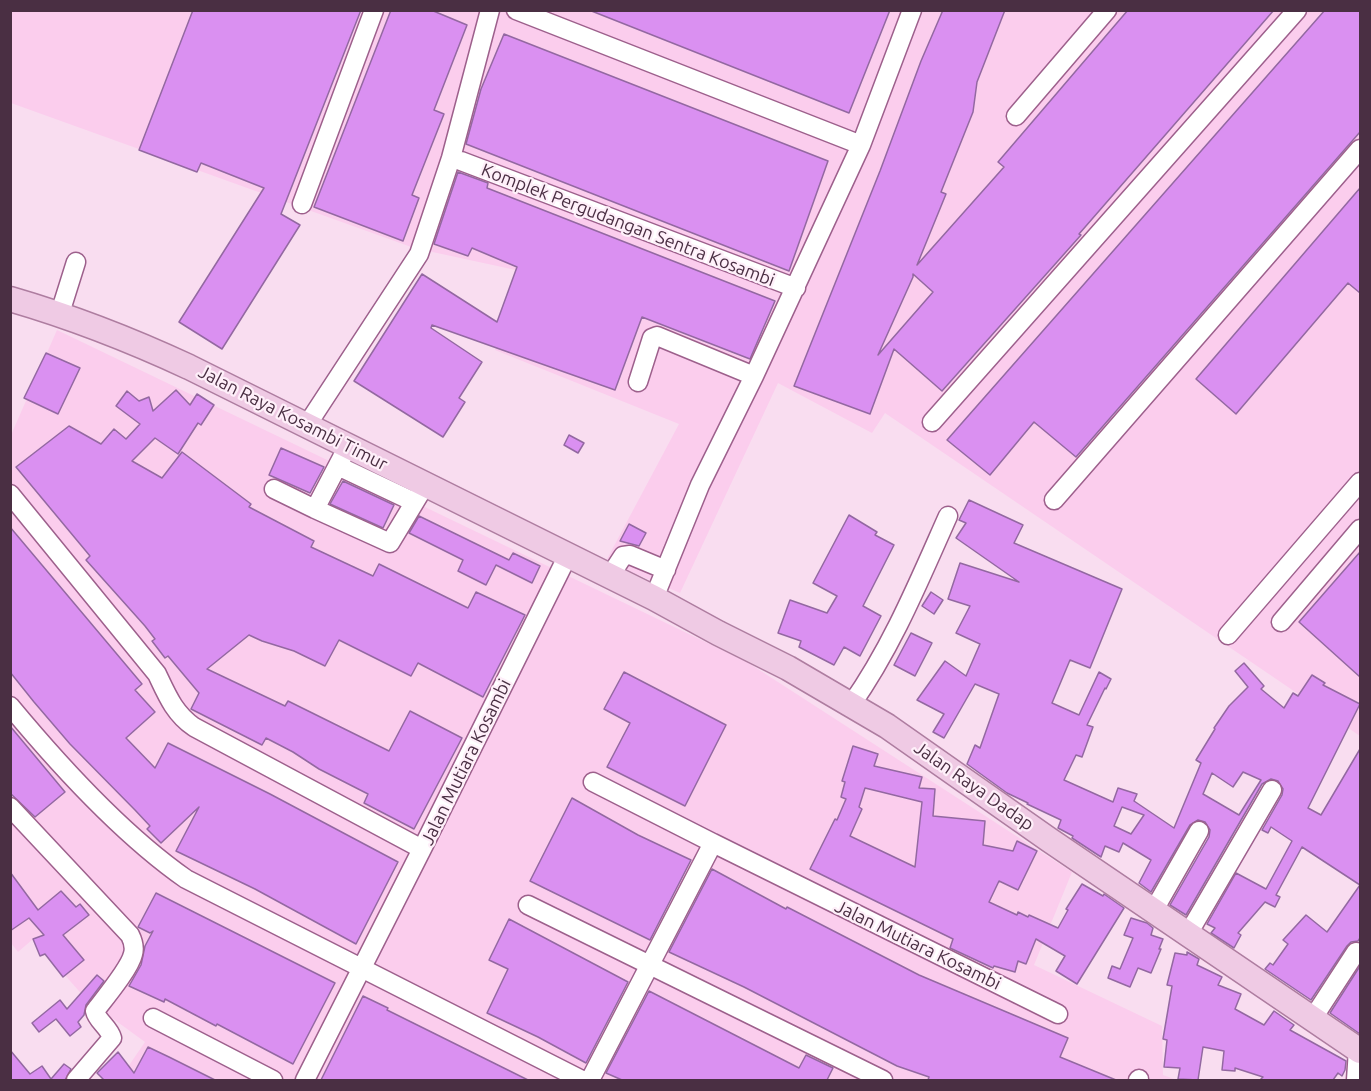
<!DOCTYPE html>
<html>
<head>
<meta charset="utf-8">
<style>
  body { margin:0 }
  #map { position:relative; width:1371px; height:1091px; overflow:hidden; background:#f9ddf0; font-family:Ubuntu,sans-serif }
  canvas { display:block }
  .frame { position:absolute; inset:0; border:12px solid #4a2f43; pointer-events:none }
</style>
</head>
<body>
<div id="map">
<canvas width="1371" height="1091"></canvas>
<div class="frame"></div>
</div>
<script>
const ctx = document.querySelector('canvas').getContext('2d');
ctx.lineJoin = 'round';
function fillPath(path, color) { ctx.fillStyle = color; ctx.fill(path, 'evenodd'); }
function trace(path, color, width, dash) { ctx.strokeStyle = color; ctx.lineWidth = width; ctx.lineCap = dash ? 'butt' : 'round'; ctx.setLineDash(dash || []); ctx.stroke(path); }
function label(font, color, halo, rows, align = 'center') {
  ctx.font = font + ' Ubuntu,sans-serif'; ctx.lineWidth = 4.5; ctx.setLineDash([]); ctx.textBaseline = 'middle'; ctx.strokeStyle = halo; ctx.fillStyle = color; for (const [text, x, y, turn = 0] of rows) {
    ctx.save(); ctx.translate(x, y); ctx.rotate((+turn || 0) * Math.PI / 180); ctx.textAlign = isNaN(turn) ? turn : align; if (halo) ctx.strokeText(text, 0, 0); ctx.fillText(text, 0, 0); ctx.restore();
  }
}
fillPath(new Path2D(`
  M10 11H1360V736L885 413 872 433 778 383 680 593 606 561 679 424 495 350 525 272 414 248 11 103Z
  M57 330 747 662 1072 872 1034 965 1162 1026 1163 1075 1177 1080H119L145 1042 86 999 33 939 18 952 11 943V435Z`), '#fbcded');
const building = new Path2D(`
  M193 10H361L281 214 300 225 222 349 179 322 264 188 201 163 197 172 139 150Z
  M391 10H431L467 25 434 110 444 114 412 195 419 198 403 241 314 207Z
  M589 10H890L849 113Z
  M943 10H1005L977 82 973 112 941 192 946 194 917 265 1004 167 998 162 1128 10H1274L1079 234 1081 235 1057 262 942 391 894 349 870 414 794 386 880 171 921 61ZM913 274 933 292 878 355 913 277Z
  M1325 10H1360V132L1076 457 1034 422 990 475 947 440Z
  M504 34 828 161 789 271 466 144 481 89Z
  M458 172 488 183 487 188 775 301 750 359 642 317 615 390 432 325 431 328 482 362 459 398 465 402 443 437 354 381 422 274 497 322 517 267 472 248 468 256 434 244Z
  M1360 188V293L1348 283 1236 414 1196 379Z
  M46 353 80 368 58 414 24 398Z
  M176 390 190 405 197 394 214 405 201 425 198 423 178 454 155 438 132 461 162 478 182 452 251 504 249 507 314 541 311 547 373 576 379 564 468 608 476 592 525 615 483 697 418 663 411 676 339 640 325 666 294 651 262 641 249 635 207 669 285 706 288 701 389 751 410 711 462 738 414 829 364 803 368 794 319 769 293 752 266 738 262 745 191 709 199 693 168 656 165 658 152 641 155 639 145 626 86 560 90 556 16 467 69 426 101 444 114 429 126 439 140 424 116 406 127 391 139 401 149 397 153 411Z
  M569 435 584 443 578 453 564 445Z
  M281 448 324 467 310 493 269 475Z
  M343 481 394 505 383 528 330 504Z
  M969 500 1023 525 1014 543 1122 589 1090 668 1070 660 1052 703 1079 715 1099 672 1111 679 1106 689 1105 688 1087 725 1093 727 1082 757 1076 755 1064 780 1113 802 1118 788 1137 794 1134 801 1174 828 1201 763 1196 760 1215 729 1214 728 1229 706 1248 687 1235 671 1244 663 1264 686 1261 689 1284 708 1293 693 1298 696 1312 675 1325 683 1323 685 1360 704 1308 808 1321 815 1360 749V885L1302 847 1276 895 1280 897 1275 907 1265 902 1238 933 1241 935 1234 948 1211 933 1215 928 1207 924 1236 873 1266 889 1292 841 1271 827 1268 833 1262 830 1282 795 1283 789 1278 781 1271 779 1262 784 1186 915 1170 905 1209 837 1210 830 1205 822 1198 820 1190 825 1151 892 1139 883 1151 860 1123 843 1119 852 1105 846 1101 857 1072 838 1073 836 1058 828 1061 820 1027 804 1028 803 1007 793 967 764 975 745 980 748 999 694 975 684 944 738 933 732 944 714 917 700 945 661 966 676 980 644 956 633 970 606 948 599 960 563 1019 582 956 538 966 523 959 520ZM1243 772 1261 780 1239 815 1203 794 1212 773 1233 787ZM1122 807 1144 815 1131 834 1114 826Z
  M849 515 877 532 875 535 894 545 863 606 881 616 860 656 844 647 834 665 799 647 801 641 778 633 790 600 827 613 837 596 813 583Z
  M419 516 509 560 513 553 540 566 532 583 496 565 486 585 458 571 463 560 409 533Z
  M629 524 646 533 639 546 620 541Z
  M10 527 142 684 135 690 155 712 126 738 155 768 168 743 270 794 398 862 356 944 255 889 176 851 199 807 161 843 147 829 150 826 135 810 70 744 34 702 10 672Z
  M1360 552V677L1299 622Z
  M931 592 943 600 934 614 922 606Z
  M911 633 932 643 915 676 894 665Z
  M624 672 726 725 685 806 607 767 630 723 604 709Z
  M10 726 65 792 35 817 10 793Z
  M853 746 878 754 874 766 922 777 919 788 935 789 933 816 985 821 983 845 1013 851 1017 841 1037 851 1018 890 999 881 989 902 1017 915 1018 912 1028 917 1029 915 1058 928 1068 910 1066 909 1082 884 1103 896 1104 894 1124 908 1077 984 1056 971 1065 956 1036 939 1026 964 1018 961 1015 972 994 966 993 968 950 948 953 939 810 869 835 819 837 820 846 799 841 797 845 782 842 781ZM865 788 922 802 915 867 850 836 862 809 859 807Z
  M572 798 638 835 691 860 650 940 530 881Z
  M712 869 786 909 787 907 919 975 1068 1038 1060 1057 1116 1080H928L929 1077 897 1066 744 987 669 952Z
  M10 872 38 910 61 891 76 907 80 904 89 915 63 935 84 960 63 977 45 954 40 956 33 939 44 935 29 918 10 931Z
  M1360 885V938L1358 941 1351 942 1347 946 1311 1000 1265 969 1270 963 1273 965 1288 944 1283 940 1306 915 1327 932Z
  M156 893 335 983 293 1064 217 1024 216 1026 165 999 164 1002 129 986 141 965 145 946 153 931 150 933 138 927Z
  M1131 918 1147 923 1153 928 1151 935 1163 939 1159 949H1161L1151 973 1138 968 1130 987 1108 978 1112 966 1120 969 1133 938 1124 935Z
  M509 919 628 982 586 1063 538 1037 487 1013 508 969 489 960Z
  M1187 952 1199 959 1197 965 1222 977 1218 985 1241 994 1235 1009 1264 1025 1274 1011 1294 1025 1290 1030 1346 1061 1345 1070 1342 1076 1338 1073 1333 1080H1260L1263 1077 1235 1068V1071L1222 1070 1224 1051 1203 1047 1198 1080 1178 1079 1180 1068 1164 1067 1167 1040 1163 1039 1172 986 1167 985 1175 953 1187 955Z
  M1360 966V1034L1330 1013Z
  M97 975 104 981 86 1005 84 1015 78 1022 81 1027 70 1036 56 1019 39 1032 32 1023 60 1000 67 1009Z
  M649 991 799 1068 806 1055 833 1068 827 1080H622L606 1073Z
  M363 996 388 1008 387 1010 528 1080H321Z
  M148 1047 169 1057 215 1080H104L97 1073 118 1052 134 1073Z
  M10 1050 30 1074 42 1066 51 1079 64 1064 71 1069 65 1080H10Z`);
fillPath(building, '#da90f1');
trace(building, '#9368a1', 1.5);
const minor = new Path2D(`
  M516 10 861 145 912 10
  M1016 116 1107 10
  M461 161 796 288
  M302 204 374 10
  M60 313 76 262
  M638 382 652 338 657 336 754 376
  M932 422 1297 10
  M307 425 419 254 451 158 490 10
  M348 446 315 509 390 543 425 485
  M338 466 414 502
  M274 489 315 509
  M10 494 157 674C167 695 174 713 194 727L422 849
  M1054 500 1360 149
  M610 576 623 556 630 555 666 570
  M654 598 700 485 754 376 861 145
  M1281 622 1360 529
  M1228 635 1360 482
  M851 705C892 647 919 581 948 516
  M10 706C59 765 123 835 186 879L582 1080
  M10 807 130 935C133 941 135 947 133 954 130 968 105 998 95 1011 97 1021 109 1027 112 1038L76 1080
  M713 843 1058 1014
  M528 905 883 1080
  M1154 910 1199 831
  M1188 934 1272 790
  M153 1018 273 1080
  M1313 1018 1356 952
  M305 1080 422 849 568 555
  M590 1080 713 843 593 782
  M1138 1080 1139 1079
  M1356 1080 1358 1049`);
const major = new Path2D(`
  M10 299C72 317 131 340 189 367L654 598 718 633 788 668 887 726 1048 839 1360 1051`);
trace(minor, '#9d608c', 21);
trace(major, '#ae7da0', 27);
trace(minor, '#fff', 18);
trace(major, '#efcae4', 24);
label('18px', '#4a2f43', '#feeff9', [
  ["Komplek Pergudangan Sentra Kosambi",628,225,21],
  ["Jalan Raya Kosambi Timur",293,418,27],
  ["Jalan Mutiara Kosambi",466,762,-64],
  ["Jalan Raya Dadap",974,786,35],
  ["Jalan Mutiara Kosambi",918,945,26]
]);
</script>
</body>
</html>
